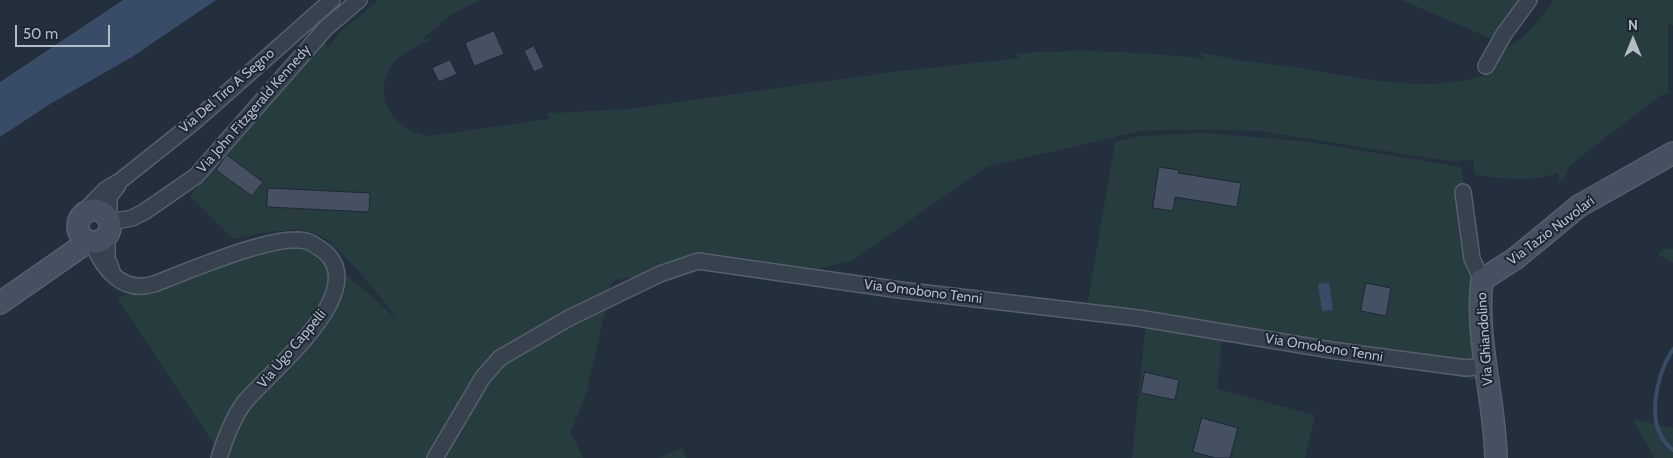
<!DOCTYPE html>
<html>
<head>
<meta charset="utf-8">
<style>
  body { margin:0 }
  #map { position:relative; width:1673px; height:458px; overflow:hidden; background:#242f3e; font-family:Cabin,sans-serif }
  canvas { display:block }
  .north { position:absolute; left:1608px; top:15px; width:50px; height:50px; -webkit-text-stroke:4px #1d2633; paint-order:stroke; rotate:0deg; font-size:14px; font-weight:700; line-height:20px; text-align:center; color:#b4bcc9 }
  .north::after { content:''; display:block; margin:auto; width:18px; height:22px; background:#b4bcc9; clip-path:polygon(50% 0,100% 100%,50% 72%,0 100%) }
  .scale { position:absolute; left:15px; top:25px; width:95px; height:22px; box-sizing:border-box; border:2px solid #b4bcc9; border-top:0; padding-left:6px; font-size:15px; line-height:18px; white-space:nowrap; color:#b4bcc9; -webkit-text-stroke:4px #1d2633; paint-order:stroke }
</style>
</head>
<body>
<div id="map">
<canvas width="1673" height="458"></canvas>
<div class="north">N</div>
<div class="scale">50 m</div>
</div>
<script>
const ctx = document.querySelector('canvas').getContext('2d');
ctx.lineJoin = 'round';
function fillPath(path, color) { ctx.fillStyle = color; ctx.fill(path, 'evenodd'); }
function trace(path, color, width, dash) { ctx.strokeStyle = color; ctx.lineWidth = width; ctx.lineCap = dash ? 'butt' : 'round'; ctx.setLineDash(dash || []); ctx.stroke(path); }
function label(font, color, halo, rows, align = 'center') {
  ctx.font = font + ' Cabin,sans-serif'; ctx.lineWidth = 4; ctx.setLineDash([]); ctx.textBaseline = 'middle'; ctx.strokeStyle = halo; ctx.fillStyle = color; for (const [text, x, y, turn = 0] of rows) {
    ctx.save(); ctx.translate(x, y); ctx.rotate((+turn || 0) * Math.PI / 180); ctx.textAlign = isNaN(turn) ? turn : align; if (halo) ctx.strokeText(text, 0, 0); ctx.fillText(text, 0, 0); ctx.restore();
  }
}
fillPath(new Path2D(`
  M379 0H481L452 14 422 40 432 39C421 45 404 51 395 61 369 92 393 131 428 136L549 119 548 113 628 109 892 72 1020 58 1015 54C1080 48 1141 52 1206 59L1199 52C1231 60 1265 63 1298 68 1354 76 1419 93 1476 78 1485 76 1492 70 1499 64L1494 60C1502 51 1510 47 1519 40 1532 29 1544 14 1553 0H1673V25H1668V94L1661 95 1569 166 1566 176 1558 183V172C1531 184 1504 178 1475 175L1473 160 1449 161 1259 131 1204 129 1141 131 986 167 853 260 817 269 738 257 699 254 683 257 641 275 612 281 587 391 571 432 583 458H219L220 453 117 298 142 288 292 240 308 241 398 320C383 300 339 244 317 234 295 225 255 234 233 239L190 196 321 40H325L327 49 341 31Z
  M1402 0H1539L1506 45Z
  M1206 133 1310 142 1461 167 1482 280 1478 380 1223 334 1217 389 1315 415 1305 458H1132L1146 321 1086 312 1115 142 1141 136Z
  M1663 249H1673V263L1658 255Z
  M1633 419 1673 428V458H1654Z
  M682 448 686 458H659Z`), '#263c3f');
fillPath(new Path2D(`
  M123 0H216L132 57 50 104 0 137V82Z
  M1329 283 1333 310 1322 311 1318 284Z`), '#394c67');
trace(new Path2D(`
  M1673 349C1656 376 1643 427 1673 450`), '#394c67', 4);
const building = new Path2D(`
  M494 31 504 54 474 66 465 43Z
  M534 46 544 67 534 72 524 51Z
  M450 60 457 74 439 82 432 68Z
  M227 155 263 182 252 196 216 170Z
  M1159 167 1179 170 1178 173 1241 183 1237 207 1175 197 1173 211 1153 208Z
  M268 188 370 193 369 212 267 207Z
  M1366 283 1391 288 1386 316 1361 311Z
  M1145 372 1179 380 1175 400 1141 393Z
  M1202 418 1238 428 1230 458H1216L1193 452Z`);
fillPath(building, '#455162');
trace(building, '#1f2835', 1);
const street = new Path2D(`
  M1486 66 1504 34 1529 0
  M1463 192 1472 259 1482 280
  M82 214 105 190 120 181 194 122 332 0
  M109 218V197L118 185
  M110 222 132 218 144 212 196 176 326 28 359 0
  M107 235V258L112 271
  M92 242C103 269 122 294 154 284 184 273 281 230 309 242 314 244 320 249 325 252 371 293 269 372 244 403 232 419 225 439 219 458
  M435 458 483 377 500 358 569 318 660 274 698 261 900 290 1138 318 1331 350 1466 368 1485 366`);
const secondary = new Path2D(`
  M78 226a16 16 0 1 1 32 0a16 16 0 1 1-32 0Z
  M0 303 89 241
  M1496 458C1495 399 1475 339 1482 280L1516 258 1579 206 1673 153`);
trace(street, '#565f6c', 18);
trace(secondary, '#565f6c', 24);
trace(street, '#38414e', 15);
trace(secondary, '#465061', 21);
label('14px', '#b4bcc9', '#1d2633', [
  ["Via Del Tiro A Segno",227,91,-41],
  ["Via John Fitzgerald Kennedy",254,109,-49],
  ["Via Tazio Nuvolari",1551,231,-37],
  ["Via Omobono Tenni",923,292,7],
  ["Via Ghiandolino",1485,339,-94],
  ["Via Omobono Tenni",1324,348,9],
  ["Via Ugo Cappelli",292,349,-50]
]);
</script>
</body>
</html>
